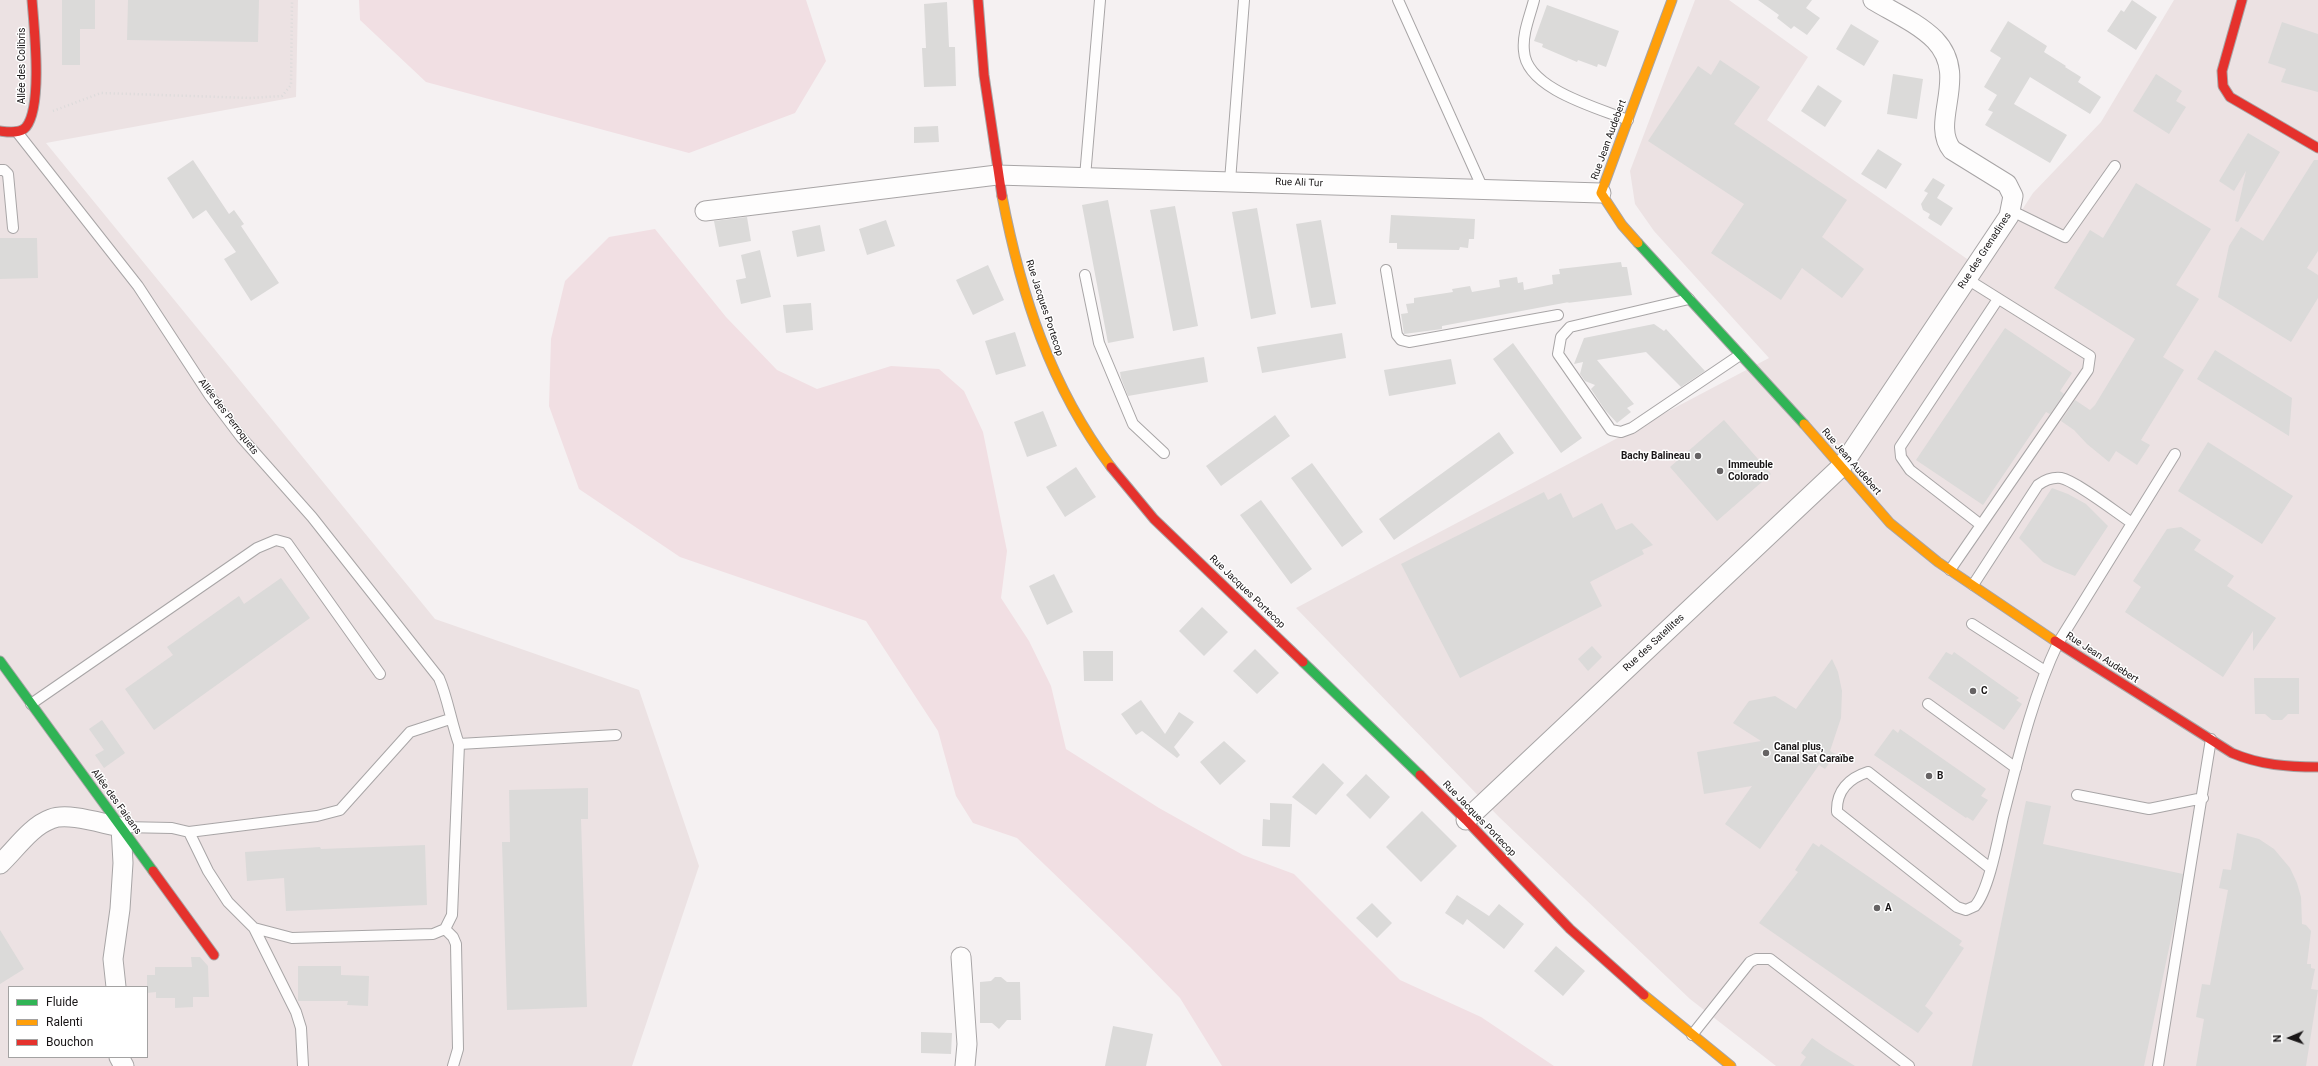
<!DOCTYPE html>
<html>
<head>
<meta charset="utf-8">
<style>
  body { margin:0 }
  #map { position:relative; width:2318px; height:1066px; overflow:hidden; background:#f5f1f2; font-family:Roboto,sans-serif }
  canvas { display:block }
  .legend { position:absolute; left:8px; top:986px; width:140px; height:72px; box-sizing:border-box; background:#fff; border:1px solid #a3a2a2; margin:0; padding:5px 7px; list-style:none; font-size:12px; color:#191617 }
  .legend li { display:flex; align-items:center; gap:8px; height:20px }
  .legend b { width:20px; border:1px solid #a3a2a2 }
  .north { position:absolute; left:2270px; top:1018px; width:40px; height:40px; -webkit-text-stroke:3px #fff; paint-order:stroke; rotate:268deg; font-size:11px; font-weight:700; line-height:16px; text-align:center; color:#191617 }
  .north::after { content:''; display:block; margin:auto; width:14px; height:18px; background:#191617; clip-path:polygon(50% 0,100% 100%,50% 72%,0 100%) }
</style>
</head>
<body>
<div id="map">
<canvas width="2318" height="1066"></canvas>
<ul class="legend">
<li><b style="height:5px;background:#30b455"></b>Fluide</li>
<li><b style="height:5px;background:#ff9f0a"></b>Ralenti</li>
<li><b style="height:5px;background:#e5322d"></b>Bouchon</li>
</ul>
<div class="north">N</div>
</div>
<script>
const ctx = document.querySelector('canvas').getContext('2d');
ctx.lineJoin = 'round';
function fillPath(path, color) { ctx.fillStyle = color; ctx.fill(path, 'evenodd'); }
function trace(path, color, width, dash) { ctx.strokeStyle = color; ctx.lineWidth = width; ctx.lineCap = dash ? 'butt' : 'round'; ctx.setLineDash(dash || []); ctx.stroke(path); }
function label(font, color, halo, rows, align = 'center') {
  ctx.font = font + ' Roboto,sans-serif'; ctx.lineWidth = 3; ctx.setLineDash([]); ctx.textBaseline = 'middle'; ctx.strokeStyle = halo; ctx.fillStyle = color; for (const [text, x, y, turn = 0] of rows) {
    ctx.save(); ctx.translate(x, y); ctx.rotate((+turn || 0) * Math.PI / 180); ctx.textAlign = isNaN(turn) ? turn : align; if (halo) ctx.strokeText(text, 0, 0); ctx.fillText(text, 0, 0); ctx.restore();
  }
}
fillPath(new Path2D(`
  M0 0H298L296 97 46 143 435 619 639 690 699 866 632 1066H0ZM9 987H147V1057H9Z
  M1695 0H1729L1808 57 1767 120 1983 270 2033 193 2101 122 2174 0H2318V1066H1776L1690 999 1499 817 1296 608 1769 358 1654 231 1635 204 1630 171Z`), '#ece2e3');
fillPath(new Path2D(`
  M359 0H806L826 61 795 113 689 153 426 82 360 20Z
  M655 229 726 317 777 370 817 389 891 366 939 369 964 391 983 432 1007 551 1001 598 1029 641 1051 686 1066 749 1159 808 1243 855 1294 874 1400 980 1481 1017 1554 1066H1222L1180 998 1130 947 1017 838 973 823 956 796 938 731 866 621 680 557 579 489 549 406 551 339 565 281 609 237Z`), '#f1dfe3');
fillPath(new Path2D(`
  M62 0H95V29H80V65H62Z
  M128 0H259L258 42 127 40Z
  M1758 0H1812L1806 8 1820 18 1807 35 1794 26 1791 29 1777 18 1779 15Z
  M2132 0 2157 17 2136 50 2107 31 2121 10 2124 12Z
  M947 2 949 47H955L956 86 924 87 922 48H926L924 4Z
  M1547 5 1619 31 1606 67 1598 64 1597 67 1578 60 1577 62 1542 47 1543 44 1534 41Z
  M2008 21 2047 46 2044 52 2066 66 2065 67 2081 77 2078 82 2101 97 2090 114 2030 77 2014 104 2067 135 2050 163 1985 125 1993 112 1988 110 1997 95 1984 87 2001 58 1990 51Z
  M2282 22 2318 34V92L2281 82 2286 69 2268 63Z
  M1851 24 1879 41 1864 66 1836 49Z
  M1720 60 1760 87 1734 124 1847 200 1822 237 1864 269 1842 298 1802 268 1781 300 1711 253 1744 204 1648 141 1698 66 1711 75Z
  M1893 74 1923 79 1917 119 1887 114Z
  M2156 74 2182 91 2176 101 2186 107 2169 134 2133 111Z
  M1818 85 1842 101 1825 127 1801 111Z
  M938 126 939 142 914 143V127Z
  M2248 133 2280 152 2238 222 2235 221 2246 171 2234 191 2219 181Z
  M1878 149 1902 164 1886 189 1861 174Z
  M193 160 229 214 234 210 244 224 241 226 279 283 251 301 224 259 236 252 206 210 193 219 167 178Z
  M2314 160H2318V251L2307 268 2318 275V298L2291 342 2218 297 2229 246 2241 227 2263 241Z
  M1933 178 1945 185 1937 198 1953 208 1941 226 1928 218 1930 214 1923 210 1921 204 1928 193 1924 191Z
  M2136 183 2211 229 2176 285 2199 299 2163 357 2184 370 2141 440 2150 445 2137 465 2116 451 2109 462 2087 444 2074 430 2061 421 2075 400 2090 410 2095 405 2135 339 2054 288 2090 230 2103 238Z
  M1108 200 1134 338 1108 343 1082 205Z
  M1175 206 1198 326 1173 331 1150 210Z
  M1257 208 1276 314 1251 319 1232 212Z
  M1391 215 1475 219 1474 239H1469L1468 248 1460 247 1459 250 1397 249V243H1389Z
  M747 217 751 241 719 247 714 221Z
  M886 220 895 246 867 255 859 229Z
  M1321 220 1336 304 1311 308 1296 224Z
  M820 225 825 251 797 257 792 231Z
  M0 238H37L38 278 0 279Z
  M760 250 771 297 741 304 736 280 746 278 741 255Z
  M1621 262 1622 267H1627L1632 295 1567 303 1569 302 1442 326V329L1404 334 1401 314 1408 313 1406 304 1414 303V298L1453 292 1452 289 1470 286 1472 292 1500 287 1499 280 1517 277 1518 283 1523 282 1524 290 1553 284 1552 275 1560 274 1559 269Z
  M988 265 1004 300 973 315 956 280Z
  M811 303 813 330 786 333 783 305Z
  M1654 324 1664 331 1666 329 1705 371 1681 387 1646 352 1597 360 1634 404 1627 408 1631 412 1617 423 1605 410 1591 389 1595 385 1585 381 1580 374 1583 362 1574 364 1584 338Z
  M2005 328 2072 373 2060 391 2064 394 2050 414 2046 412 1983 505 1916 460Z
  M1015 332 1026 366 996 375 985 341Z
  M1342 333 1346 358 1262 373 1257 347Z
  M1513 343 1582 438 1561 453 1493 359Z
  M2215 350 2292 398 2289 436 2197 379Z
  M1204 357 1208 382 1128 396 1121 378 1120 372Z
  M1451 359 1456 384 1389 396 1384 370Z
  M1043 411 1057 446 1027 457 1014 422Z
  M1275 415 1290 436 1221 486 1206 466Z
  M1724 420 1771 474 1717 521 1670 467Z
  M1499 432 1514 453 1394 540 1379 519Z
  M2208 442 2293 496 2262 544 2178 491Z
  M1312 463 1363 532 1342 547 1291 478Z
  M1076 467 1096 497 1065 517 1046 487Z
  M2052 488 2068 494 2086 504 2108 526 2075 576 2055 568 2043 562 2019 538Z
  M1544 492 1548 500 1561 493 1573 518 1602 503 1616 530 1632 523 1653 545 1642 550 1644 554 1590 582 1602 606 1460 678 1401 564Z
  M1261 500 1312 569 1291 584 1240 515Z
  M2181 527 2201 540 2194 550 2234 576 2227 586 2276 618 2253 651V631L2223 677 2125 612 2141 587 2133 581 2167 529Z
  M1054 574 1073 612 1047 625 1029 586Z
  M281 578 310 618 154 730 125 689 173 655 167 647 239 596 244 604Z
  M1202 607 1228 632 1204 656 1179 631Z
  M1592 646 1602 657 1588 671 1578 659Z
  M1255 649 1279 673 1257 694 1233 671Z
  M1083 651H1113V681H1084Z
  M1946 652 1952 655 1954 652 2019 698 2016 700 2022 704 2004 730 1928 678Z
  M1832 659 1838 672 1842 691 1841 718 1830 751 1836 754 1825 769 1819 765 1760 849 1725 824 1752 786 1704 794 1697 752 1761 741 1733 723 1749 701 1775 696 1796 709Z
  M2254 678H2299V714H2288L2282 720H2272L2265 714H2255Z
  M1141 700 1165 734 1179 712 1194 722 1174 747 1180 755 1177 758 1142 731 1136 735 1121 714Z
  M102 720 125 753 104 768 95 755 104 750 89 729Z
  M1893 729 1898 733 1900 729 1986 789 1981 796 1988 800 1973 821 1967 817 1966 818 1874 755Z
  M1224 741 1246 761 1220 785 1200 762Z
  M1323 763 1344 783 1316 815 1292 797Z
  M1366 774 1390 797 1370 819 1346 795Z
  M588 788V819H581L587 1007 507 1010 502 842H510L509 790Z
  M2026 801 2051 806 2043 844 2183 874 2175 920 2144 1066H1972Z
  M1270 803 1292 804 1290 847 1262 846 1263 819 1270 820Z
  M1422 811 1457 846 1421 882 1386 847Z
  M2237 833 2259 839 2274 849 2290 868 2297 883 2301 897 2302 924 2306 925 2311 931 2307 964H2311V968L2315 969 2311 989 2318 990 2306 1066H2196L2204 1019 2196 1017 2202 984 2210 985 2228 890 2219 888 2223 869 2231 870Z
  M1813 843 1819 847 1821 844 1962 941 1959 945 1964 948 1925 1006 1933 1013 1918 1033 1759 923 1798 872 1795 870Z
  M425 845 427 905 286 911 284 878 247 881 245 852 320 847 321 849Z
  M1457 895 1489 916 1499 904 1524 924 1504 949 1467 919 1463 925 1445 913Z
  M1372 903 1392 923 1377 938 1356 918Z
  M0 930 24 969 0 984Z
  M1556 946 1585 971 1563 996 1534 971Z
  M191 957H200L208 966 209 997H193V1007L175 1008V998H156V992L147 993V975H155V967H192Z
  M298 966H341V975L369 976 368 1006 347 1005 348 1001H298Z
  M995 977H1001L1007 982H1020L1021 1020H1007L999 1029 992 1023H980V982L991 981Z
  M1113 1026 1153 1034 1146 1066H1105Z
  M921 1032 952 1033 951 1054 921 1053Z
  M1812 1038 1826 1048 1855 1066H1800L1806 1057 1801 1053Z`), '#dbdad9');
const lane = new Path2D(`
  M1398 0 1483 189
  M1534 0C1530 16 1522 34 1524 51 1526 89 1598 108 1628 120
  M17 132 138 286 210 396 241 437 312 517 439 678C448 699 451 722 459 744L452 915 445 929 433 934 292 938 254 928 228 902 208 871 189 832
  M0 170H4L8 174 13 228
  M1085 177 1100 0
  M1230 181 1244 0
  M2012 211 2065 237 2115 166
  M1386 270 1397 335 1401 340 1409 342 1558 315
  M1085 275 1099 343 1133 424 1164 453
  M1689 299 1570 327 1561 337 1558 354 1611 430 1621 432 1632 428 1740 355
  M1981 525 1910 470 1901 457 1900 447 1998 299
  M1950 570 2088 370 2090 356 1967 279
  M1973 585 2038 485C2045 480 2052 477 2061 478 2076 481 2117 513 2132 523
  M1972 624 2045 671
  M31 704 257 548 276 540 287 543 380 674
  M1928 704 2016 768
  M459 744 616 735
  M2077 795 2149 809 2203 798
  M122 827 172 828 189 832 317 816 340 810 410 732 450 719
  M1990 868 1868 772C1849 778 1836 791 1837 812L1957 907 1966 910 1975 906C1989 890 1998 839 2003 817 2018 759 2032 698 2058 643L2175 454
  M254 928 296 1012 301 1028 303 1066
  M445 929 453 937 456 944 458 1049 453 1066
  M1692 1035 1750 962 1756 959H1770L1909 1066
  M2158 1066 2211 739`);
const street = new Path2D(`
  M705 211 997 175 1601 193
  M1466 820 1842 466 2009 216 2013 196 2007 184 1952 150C1929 121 1970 77 1935 40 1918 23 1893 12 1873 0
  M0 864C15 850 31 826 51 819 68 812 103 824 121 827L123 863 120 909 113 959 116 987
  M961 957 967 1044 965 1066
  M119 1057 124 1066`);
const fast = new Path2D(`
  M1638 243 1804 424
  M0 661 153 871
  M1303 662 1420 775`);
const slow = new Path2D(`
  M1002 196C1021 294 1050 386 1111 467
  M1638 243 1622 225 1601 193 1672 0
  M1804 424 1890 523 1938 562 2055 641
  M1644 995 1731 1066`);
const jam = new Path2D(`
  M978 0 984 75 1002 196
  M2242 0 2222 71 2223 86 2230 97 2318 148
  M0 131C8 132 20 134 26 127 43 106 34 27 32 0
  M1111 467 1154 519 1303 662
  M2055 641 2232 753C2260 765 2288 767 2318 767
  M1420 775 1466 820 1570 929 1644 995
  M153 871 214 955`);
trace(lane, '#a8a5a6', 12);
trace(street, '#a8a5a6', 21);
trace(fast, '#a8a5a6', 11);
trace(slow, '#a8a5a6', 11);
trace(jam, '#a8a5a6', 11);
trace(new Path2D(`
  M53 111 101 93 251 98 282 96 291 85 292 0`), '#dbdada', 2.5, [1, 3]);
trace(lane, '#fefdfd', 10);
trace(street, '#fefdfd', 19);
trace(fast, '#30b455', 9);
trace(slow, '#ff9f0a', 9);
trace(jam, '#e5322d', 9);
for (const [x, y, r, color] of [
  [1698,456,4,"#666364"],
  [1720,471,4,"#666364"],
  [1973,691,4,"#666364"],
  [1766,753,4,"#666364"],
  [1929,776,4,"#666364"],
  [1877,908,4,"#666364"]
]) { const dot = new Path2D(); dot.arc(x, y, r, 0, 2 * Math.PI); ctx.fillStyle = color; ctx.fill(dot); trace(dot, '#fff', 1.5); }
label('10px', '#191617', '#fff', [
  ["Allée des Colibris",22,66,-90],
  ["Rue Jean Audebert",1609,140,-70],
  ["Rue Ali Tur",1299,183,2],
  ["Rue des Grenadines",1985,251,-57],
  ["Rue Jacques Portecop",1044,308,72],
  ["Allée des Perroquets",228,417,53],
  ["Rue Jean Audebert",1851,462,49],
  ["Rue Jacques Portecop",1247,592,44],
  ["Rue des Satellites",1654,643,-43],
  ["Rue Jean Audebert",2102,658,33],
  ["Allée des Faisans",116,802,54],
  ["Rue Jacques Portecop",1479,819,46]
]);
label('bold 10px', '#191617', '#fff', [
  ["Bachy Balineau",1690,456,"right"],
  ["Immeuble",1728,465],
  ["Colorado",1728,477],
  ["C",1981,691],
  ["Canal plus,",1774,747],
  ["Canal Sat Caraïbe",1774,759],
  ["B",1937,776],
  ["A",1885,908]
], 'left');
</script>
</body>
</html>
